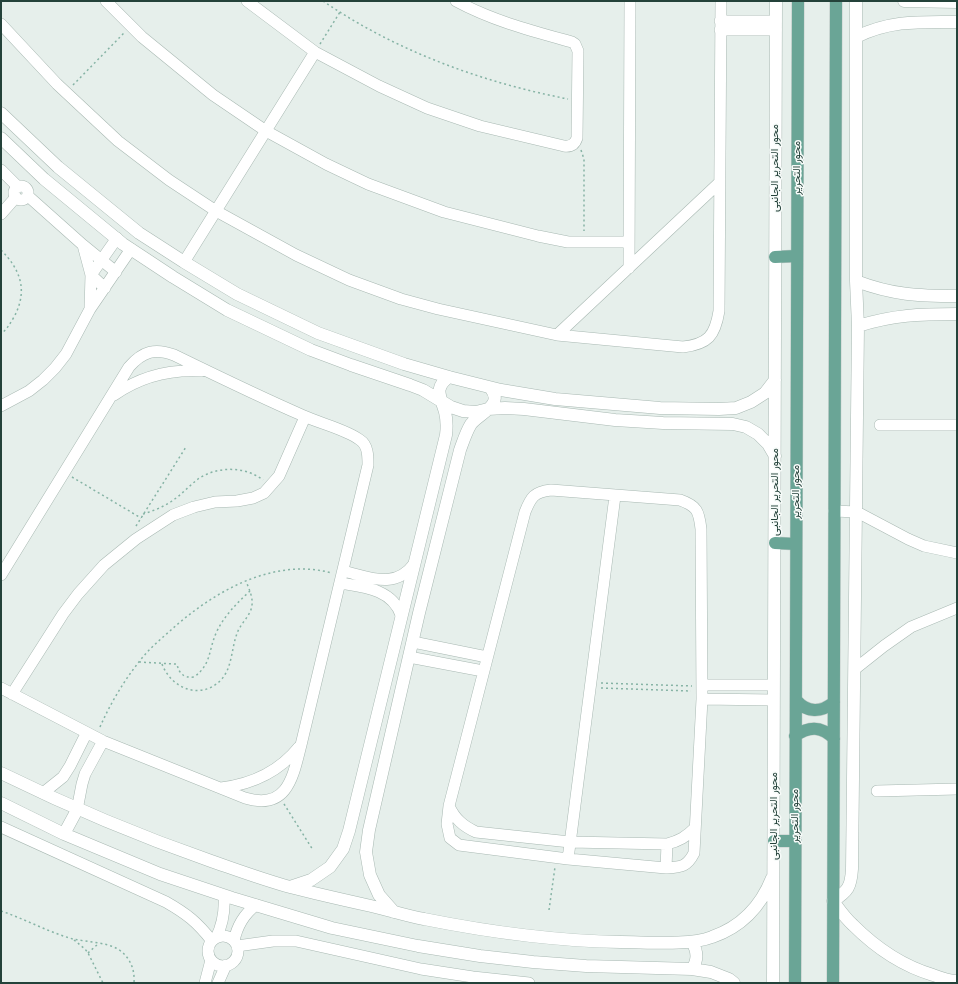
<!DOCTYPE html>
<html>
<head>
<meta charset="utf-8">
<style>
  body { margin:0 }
  #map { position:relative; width:958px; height:984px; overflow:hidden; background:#e6efeb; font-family:"IBM Plex Sans",sans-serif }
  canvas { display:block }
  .frame { position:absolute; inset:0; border:2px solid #24423a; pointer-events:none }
</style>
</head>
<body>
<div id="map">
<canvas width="958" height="984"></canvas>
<div class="frame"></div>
</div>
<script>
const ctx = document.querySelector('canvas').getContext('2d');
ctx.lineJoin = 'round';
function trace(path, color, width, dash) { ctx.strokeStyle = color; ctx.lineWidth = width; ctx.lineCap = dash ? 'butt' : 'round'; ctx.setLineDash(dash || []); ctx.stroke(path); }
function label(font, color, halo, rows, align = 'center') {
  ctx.font = font + ' "IBM Plex Sans",Vazirmatn,sans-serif'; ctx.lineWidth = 3; ctx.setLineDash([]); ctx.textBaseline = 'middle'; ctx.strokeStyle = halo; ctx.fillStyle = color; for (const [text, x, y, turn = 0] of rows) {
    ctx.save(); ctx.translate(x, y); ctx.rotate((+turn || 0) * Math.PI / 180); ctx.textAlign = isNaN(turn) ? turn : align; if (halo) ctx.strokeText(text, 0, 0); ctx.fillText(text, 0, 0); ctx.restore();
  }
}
const minor = new Path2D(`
  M106 1 142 37 213 95 266 131 326 164 368 184 444 212 538 236 568 242H629
  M247 1 315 52 379 86 427 108 480 126 564 146C571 147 575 144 577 138L578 51 575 44 572 42C532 31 493 21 456 1
  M720 21H776
  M1 24 57 84 118 141 169 180 216 211 296 255 349 280 401 299 438 309 557 335 683 347C708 344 715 336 719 311L721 1
  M720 30H776
  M1 170 18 187
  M14 193a7 7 0 1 1 14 0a7 7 0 1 1-14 0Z
  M28 196 83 245 116 272
  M1 214 16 197
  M184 262 315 52
  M629 268 630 1
  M105 288 91 275 117 238
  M90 309 131 249
  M557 335 719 183
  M114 395C141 376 169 369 202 371
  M1 406 29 391 43 380 55 368 66 354 90 309 91 275 83 245
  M880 425H957
  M551 490 680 500C697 506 699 511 701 529L702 699 694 853C687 867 681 867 666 868L568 859 459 845 450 838 447 824 449 806 525 512C531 497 534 492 551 490Z
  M834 511 857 512 908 539 924 546 957 553
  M343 571C369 577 395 590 414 564
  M1 575 129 367C143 351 155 348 174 355 217 376 260 397 304 416 319 423 348 430 360 440 368 445 368 456 368 465L301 745C293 776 288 811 245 798L103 741 1 688
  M340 583C364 587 392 589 401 615
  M413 642 487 657
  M409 657 483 671
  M855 669 884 646 911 627 957 608
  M702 685H773
  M12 694 63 614 78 594 104 565 136 539 173 515 194 507 215 502 237 501 253 498 264 493 279 476 305 417
  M702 699 773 700
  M221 788C253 784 279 772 299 747
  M877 791 957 789
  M43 793 63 777 70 766 86 734
  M449 806C455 819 463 826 476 832L570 842 667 844C679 841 686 837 695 828
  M77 810 82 784 85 774 103 741
  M1 827 166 902C187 914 197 922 212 941
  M568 859 615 496
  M666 868 667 844
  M208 951a15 15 0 1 1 30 0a15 15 0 1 1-30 0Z
  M216 938C223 924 225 911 224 896
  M234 941C237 926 243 915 256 905
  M237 946 273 941H296L421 969 473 977 529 983
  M205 983 211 960
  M218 983 226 965`);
const tertiary = new Path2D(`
  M856 1V281L858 326 852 869C851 887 848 891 833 901 839 909 845 918 853 925 875 947 903 966 933 975 941 978 949 981 957 981
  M904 1 957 2
  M856 37C891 20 919 22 957 22
  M1 113 58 167 139 233 184 262 237 294 318 333 404 364 449 377 501 390 555 399 660 408 719 409 736 408 751 402 765 393 775 380
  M1 138 44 179 123 244 173 277 227 310 311 350 351 365 410 385 423 390 451 407 463 411 476 412 488 409 505 408 524 409 615 420 663 423 733 424 746 427 758 434 768 444 775 456
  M856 281C893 295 918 296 957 296
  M858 326C893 315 920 314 957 314
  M1 773C70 807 139 836 211 861 237 870 264 880 290 887 317 894 344 900 371 906 389 910 406 916 424 919 489 932 555 941 621 942 647 942 689 946 712 937 741 927 761 906 772 878
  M1 803 64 834 160 874 232 898 332 928 418 946 480 956 533 962 586 966 692 969 711 972 729 979 734 983
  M64 834 77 810
  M290 887 311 880 330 867 343 849 349 831 446 435C447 427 447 420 445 412 441 397 433 388 449 377
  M394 912 379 895 370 875 366 852 369 830 419 613 460 450C463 442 466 432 471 424 480 413 504 405 491 389
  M692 942C698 952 698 960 692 969
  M773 983 776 1`);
const primary = new Path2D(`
  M775 257 796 256
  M775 543 796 544
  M796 700C807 713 821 713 834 702
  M795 736C809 726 822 726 834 739
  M774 841H795
  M795 983 798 1
  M833 983 836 1`);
trace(minor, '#a8b8b2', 12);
trace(tertiary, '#a8b8b2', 13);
trace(primary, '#c2cac8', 13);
trace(new Path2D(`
  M323 1C396 51 481 82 568 99
  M320 44 340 12
  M73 85 124 33
  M581 150 584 159V231
  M1 250C21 270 28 291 14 317 10 324 7 329 1 334
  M72 477 141 518
  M143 514C153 511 163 507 172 501 181 495 189 486 198 479 217 466 245 466 263 480
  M136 526 186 447
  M139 662 175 664H177C179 674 184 678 194 677 212 664 208 650 217 631 225 615 237 603 250 591
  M162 664C171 688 200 701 221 680 233 667 231 647 238 631 242 622 251 615 252 605 253 597 249 589 246 581
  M601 683 692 686
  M601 688 691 691
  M100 727C111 702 125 679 142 658 151 647 161 639 171 630 213 592 273 557 332 573
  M284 804 313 850
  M549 910 555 867
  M1 911C25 919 48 932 73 939 87 942 105 942 118 949 130 957 135 969 134 983
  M74 940 85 949 88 953 103 983
  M88 953 98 944`), '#86b3a5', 1.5, [2, 3]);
trace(minor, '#fff', 11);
trace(tertiary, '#fff', 12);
trace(primary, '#6aa596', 12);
label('11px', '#24423a', '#f7fbf9', [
  ["محور التحرير الجانبى",775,168,-90],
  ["محور التحرير",797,168,-90],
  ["محور التحرير الجانبى",775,492,-90],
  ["محور التحرير",796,492,-90],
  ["محور التحرير الجانبى",774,816,-90],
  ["محور التحرير",795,816,-90]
]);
</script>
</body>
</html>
